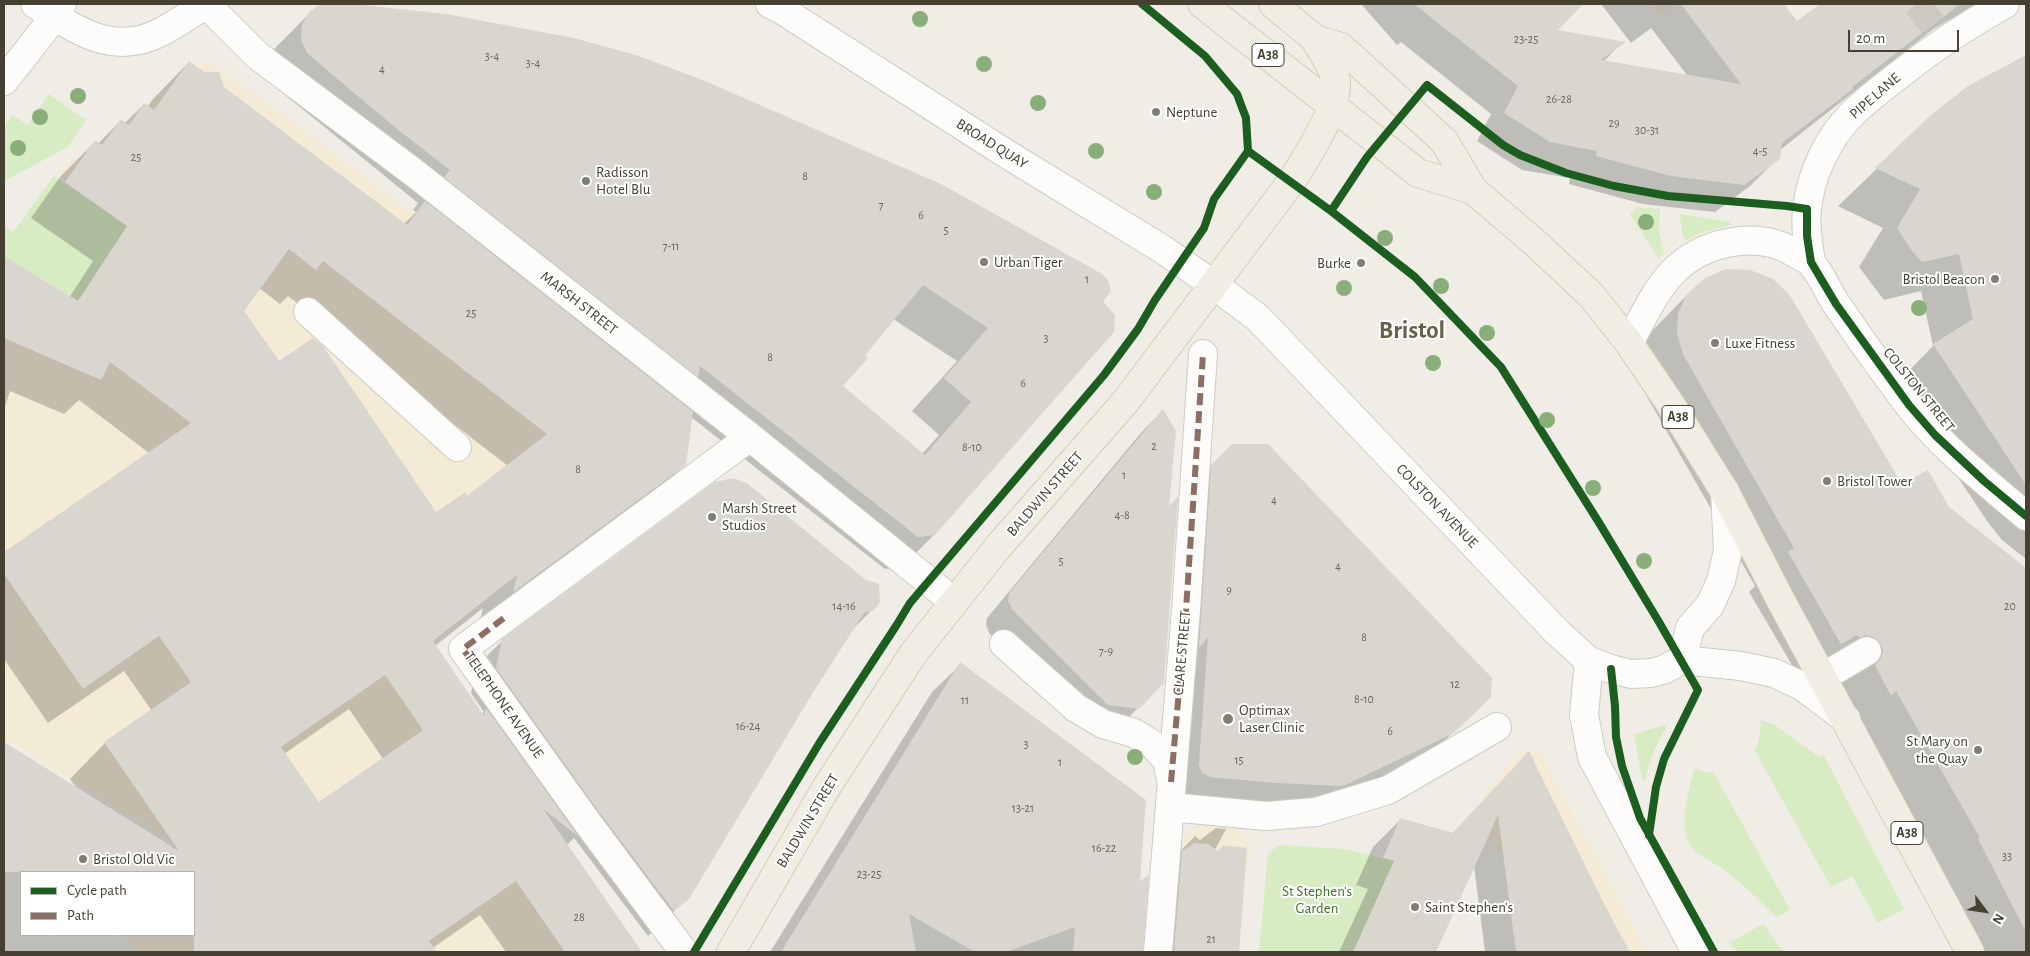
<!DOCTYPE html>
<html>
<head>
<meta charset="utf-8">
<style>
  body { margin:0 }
  #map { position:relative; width:2030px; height:956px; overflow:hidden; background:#efede6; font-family:"Alegreya Sans",sans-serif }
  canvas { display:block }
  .frame { position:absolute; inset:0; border:5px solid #454032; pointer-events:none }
  .legend { position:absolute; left:20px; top:871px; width:175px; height:65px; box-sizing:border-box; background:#fff; border:1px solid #b5b3ad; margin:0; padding:6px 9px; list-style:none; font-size:15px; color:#454032 }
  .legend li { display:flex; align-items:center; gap:10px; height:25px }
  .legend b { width:25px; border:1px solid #b5b3ad }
  .north { position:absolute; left:1960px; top:886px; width:50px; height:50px; -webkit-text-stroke:4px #fff; paint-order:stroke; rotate:121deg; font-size:14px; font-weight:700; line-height:20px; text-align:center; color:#454032 }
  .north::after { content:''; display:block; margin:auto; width:18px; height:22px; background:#454032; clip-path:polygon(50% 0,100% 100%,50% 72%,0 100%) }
  .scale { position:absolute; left:1848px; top:30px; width:111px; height:22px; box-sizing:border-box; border:2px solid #454032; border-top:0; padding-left:6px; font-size:15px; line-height:18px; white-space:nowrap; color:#454032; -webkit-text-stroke:4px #fff; paint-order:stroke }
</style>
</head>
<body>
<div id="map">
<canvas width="2030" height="956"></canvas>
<div class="frame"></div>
<ul class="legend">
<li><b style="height:6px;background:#1b5e20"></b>Cycle path</li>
<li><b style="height:6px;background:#8d6e63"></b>Path</li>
</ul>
<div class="north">N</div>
<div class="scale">20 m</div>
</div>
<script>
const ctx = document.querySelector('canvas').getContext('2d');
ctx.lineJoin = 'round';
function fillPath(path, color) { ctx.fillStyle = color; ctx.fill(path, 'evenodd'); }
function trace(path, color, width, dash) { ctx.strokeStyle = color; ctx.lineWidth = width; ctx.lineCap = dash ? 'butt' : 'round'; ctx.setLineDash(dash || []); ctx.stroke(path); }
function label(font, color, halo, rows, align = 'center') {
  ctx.font = font + ' "Alegreya Sans",sans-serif'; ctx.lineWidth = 4; ctx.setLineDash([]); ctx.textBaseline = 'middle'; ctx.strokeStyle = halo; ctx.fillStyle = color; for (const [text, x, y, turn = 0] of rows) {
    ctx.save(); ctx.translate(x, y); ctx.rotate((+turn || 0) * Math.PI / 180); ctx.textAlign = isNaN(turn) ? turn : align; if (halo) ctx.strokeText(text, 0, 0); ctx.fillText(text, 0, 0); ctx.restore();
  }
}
fillPath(new Path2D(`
  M204 60 263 98 683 422 682 445 427 648 640 952H139L122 935H194V872H155L174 843 4 738V298L32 315 25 346 154 248 57 173Z
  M1521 750 1541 752 1647 952H1518L1509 862 1467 814Z
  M1198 824 1237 827 1250 845 1239 952H1183L1187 909 1176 908 1184 839Z`), '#f4ebd7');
fillPath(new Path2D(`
  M1650 4H1676L1659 16Z`), '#eeead7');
fillPath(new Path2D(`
  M49 94 86 120 68 147 4 181V127L12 115 28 125Z
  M54 176 153 244 141 261 114 246 78 301 4 256V226L13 232Z
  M1637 207 1660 209 1659 232 1664 254 1659 259 1630 215Z
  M1680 214 1730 222V225L1700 233 1685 241 1681 227Z
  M1761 720 1775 725 1819 757 1823 754 1904 909 1878 923 1852 876 1831 887 1755 751 1759 739Z
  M1665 725 1666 728C1656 745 1649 761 1645 780H1642L1634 734Z
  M1695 768 1704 772 1714 773 1790 910 1776 917C1759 900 1742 883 1722 868 1713 862 1701 857 1693 849 1676 832 1689 787 1695 768Z
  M1280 845 1345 849 1394 861 1353 952H1259L1268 853Z
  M1763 924 1784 952H1739L1729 943Z`), '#d7ecc3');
fillPath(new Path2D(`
  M341 4 445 15 1101 275 935 534 902 567 885 569 691 417 684 465 649 500 479 625 483 608 435 646 482 714 484 712 471 693 477 666 503 640 873 609 851 631 811 693 688 898 648 936 574 838 567 845 641 952H506L480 915 427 952H4V744L78 790 70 779 105 743 152 711 124 671 48 723 4 659V553L149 453 79 400 64 414 10 391 4 410V258L69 298 93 261 31 218 60 177 95 142 98 144 121 120 125 123 144 104 148 106 154 98 189 62 404 224 416 212 413 210 418 203 279 90 271 79 272 52 277 46 310 13 322 5ZM259 288 280 304 288 296 508 466 467 498 436 514 279 363 242 310ZM893 319 957 361 912 411 939 435 922 454 841 386ZM349 709 383 759 319 804 284 754ZM21 872H194V935H21Z
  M1361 4H1581L1555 31 1623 42 1604 61 1687 75 1651 28 1631 43 1601 4H1783L1797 23 1822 4H1976L1932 30 1780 150 1778 158 1750 186 1715 212 1643 204 1569 184 1570 178 1522 170 1477 141 1491 114 1401 42 1397 45Z
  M2026 57V559L2002 540 1989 524 1896 384 1933 346 1921 291 1884 300 1859 267 1883 228 1838 206 1932 116 1969 87Z
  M1687 295 1901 486 1948 508 2026 569V952H1978L1844 691 1842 683 1836 676 1802 682 1749 592 1755 586 1646 395 1639 373 1640 353 1648 335Z
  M1162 411 1138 708 1115 731 1084 728 989 633 986 624 987 618 1140 434Z
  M1233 445 1489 697 1431 754 1320 807 1181 795 1190 488Z
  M961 664 1139 884 1141 952H770L932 692Z
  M1529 753 1603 905 1629 952H1485L1474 866 1435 952H1339L1368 889 1356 885 1373 847 1401 819 1452 834Z
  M1216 828 1226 829 1215 850 1239 937 1238 952H1158L1166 866 1195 836 1200 840Z`), '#0003');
fillPath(new Path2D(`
  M321 4H353L446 14 574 38 639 56 705 81 943 185 1102 274 1108 280 1111 291 1103 302 1115 315 1114 332 935 535 918 537 700 366 698 377 444 177 450 170 397 129 307 53 301 40 302 25 309 12ZM923 285 988 328 944 378 971 402 925 455 843 386 868 358 865 355Z
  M1414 4H1583L1558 30 1626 42 1601 60 1741 84 1681 4H1784L1797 21 1820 4H1960L1852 87 1853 89 1782 143 1780 159 1744 185 1671 176 1596 156 1597 151 1550 142 1504 113 1518 86Z
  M2026 55V485L1933 344 1973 319 1959 254 1922 262 1912 251 1897 228 1920 189 1875 168 1931 115 1968 86Z
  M189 61 204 72H219L224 87 407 225 425 201 693 412 686 465 513 592 517 575 433 641 484 716 486 708 578 836 543 809 642 952H565L516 881 429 941 437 952H194V872H4V742L179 851 104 742 191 682 159 636 83 689 4 574V552L191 423 110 362 101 380 4 338V256L78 301 127 226 65 182 95 140 102 145 121 119 129 125 144 103 154 110ZM289 249 316 270 323 261 547 434 467 496 466 492 436 512 323 346 313 338 279 361 244 311ZM385 675 423 730 319 802 281 747Z
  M1726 269 1750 270 1773 279 1789 294 1902 484 1928 470 1949 507 2026 568V932L1978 839 1980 838 1896 691 1891 696 1875 665 1881 658 1883 651 1881 644 1874 637 1866 635 1859 638 1857 635 1841 644 1788 552 1794 548 1684 356 1677 334 1678 313 1687 294 1705 278Z
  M1163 409 1176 431 1169 506 1178 497 1164 683 1139 709 1108 705 1012 609 1008 601 1009 593Z
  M1232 444H1268L1492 678 1491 697 1454 733 1343 786 1276 783 1210 777 1202 773 1199 765 1208 637 1199 648 1211 465Z
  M734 478 748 484 866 580 879 584 880 602 874 610 864 613 812 694 689 899 674 911 600 813 496 668 502 639 715 482Z
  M960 662 1146 800 1140 881 1149 875 1143 952H1073L1075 927 1006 952H975L909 914 916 952H781Z
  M1529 751 1604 904 1630 952H1516L1498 815 1436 952H1353L1394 861 1383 858 1400 818 1453 833Z
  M1194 843 1208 844 1218 851 1223 845 1247 848 1239 952H1174L1182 851Z`), '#d8d6ce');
trace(new Path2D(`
  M1917 4 1933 25`), '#cdcac2', 28, [28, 14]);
const minor = new Path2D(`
  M35 4C77 30 113 58 163 31 178 23 192 13 206 4
  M206 4 258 56 413 172 750 437 953 601
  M770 4 782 10 1005 153 1162 249 1214 285 1258 318 1557 632 1589 661 1611 669 1631 674 1651 673 1663 670 1682 660 1741 666 1774 673 1802 686 1846 719
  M4 81 55 16 62 4
  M1811 262C1808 245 1805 227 1807 209 1810 176 1828 138 1851 115 1867 99 1886 85 1904 71 1936 46 1969 24 2005 4
  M308 312 457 447
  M1629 343C1642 319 1654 292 1673 272 1703 241 1758 230 1795 253 1800 256 1807 259 1811 263 1822 275 1828 292 1837 305 1860 339 1884 372 1908 404 1941 447 1985 481 2026 516
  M1004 644 1076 708 1103 724 1134 733 1152 744 1167 760 1171 780
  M1682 660 1690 628 1710 605 1721 581 1728 550 1725 492
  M1589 661 1584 715 1592 757 1696 952
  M1823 677 1867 651
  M1170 807 1266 816 1316 812 1388 790 1497 727
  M684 952 587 822 463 649 750 437
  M1158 952 1186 610 1203 354`);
const major = new Path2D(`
  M1202 4 1418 173 1473 190 1533 241 1592 296 1629 343 1669 402 1725 492 1780 599 1970 952
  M1273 4 1315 39 1341 47 1444 141 1473 190
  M731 952 826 788 913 654 998 547 1126 401 1291 182C1305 160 1343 102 1335 77 1331 64 1321 51 1315 39`);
trace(minor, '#cdcbc4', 30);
trace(major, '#d3cdb1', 30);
trace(minor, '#fdfcfb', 28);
trace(major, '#f0eee2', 28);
trace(new Path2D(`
  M482 676 463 649 508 615
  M1171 782 1186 610 1203 354`), '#8d6e63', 6, [12, 6]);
trace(new Path2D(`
  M1248 151 1331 211 1415 277 1501 367 1598 521 1659 622 1698 690 1664 759 1656 787 1649 835
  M1331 211 1367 157 1427 85 1503 145 1520 155 1566 173 1614 186 1668 196 1787 206 1807 209V236L1811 262 1836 304 1909 405 1935 435 1984 481 2026 516
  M1611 669 1615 706 1616 737 1622 766 1640 818 1714 952
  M694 952 820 742 896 626 910 603 1104 375 1138 329 1155 300 1204 228 1214 199 1248 151 1246 118 1237 94 1205 56 1142 4`), '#1b5e20', 8);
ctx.fillStyle = '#8aae7a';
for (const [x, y] of [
  [920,19],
  [984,64],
  [78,96],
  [1038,103],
  [40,117],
  [18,148],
  [1096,151],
  [1154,192],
  [1646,222],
  [1385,238],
  [1441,286],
  [1344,288],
  [1919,308],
  [1487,333],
  [1433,363],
  [1547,420],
  [1593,488],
  [1644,561],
  [1135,757]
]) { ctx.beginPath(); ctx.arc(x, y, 8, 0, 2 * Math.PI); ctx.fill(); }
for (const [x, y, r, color] of [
  [1156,112,5,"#807d71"],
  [586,181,5,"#807d71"],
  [984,262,5,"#807d71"],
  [1361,263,5,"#807d71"],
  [1995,279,5,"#807d71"],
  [1715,343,5,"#807d71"],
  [1827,481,5,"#807d71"],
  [712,517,5,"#807d71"],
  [1228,719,6,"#807d71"],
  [1978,750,5,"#807d71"],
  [83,859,5,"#807d71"],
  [1415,907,5,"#807d71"]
]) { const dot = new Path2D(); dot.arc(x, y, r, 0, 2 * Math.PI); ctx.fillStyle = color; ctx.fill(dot); trace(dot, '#fff', 2); }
label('12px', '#6a665a', null, [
  ["23-25",1526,39],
  ["3-4",492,56],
  ["3-4",533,63],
  ["4",382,69],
  ["26-28",1559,99],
  ["29",1614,123],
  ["30-31",1647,130],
  ["4-5",1760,151],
  ["25",136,157],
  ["8",805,176],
  ["7",881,205],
  ["6",921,215],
  ["5",946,230],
  ["7-11",671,246],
  ["1",1087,279],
  ["25",471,313],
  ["3",1046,338],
  ["8",770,357],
  ["6",1023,383],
  ["2",1154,446],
  ["8-10",972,447],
  ["8",578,469],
  ["1",1124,475],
  ["4",1274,500],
  ["4-8",1122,515],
  ["5",1061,561],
  ["4",1338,566],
  ["9",1229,590],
  ["14-16",844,606],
  ["20",2010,606],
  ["8",1364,637],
  ["7-9",1106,651],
  ["12",1455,684],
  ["8-10",1364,699],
  ["11",965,700],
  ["16-24",748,726],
  ["6",1390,731],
  ["3",1026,744],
  ["15",1239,760],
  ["1",1060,762],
  ["13-21",1023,808],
  ["16-22",1104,848],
  ["33",2007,856],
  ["23-25",869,874],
  ["28",579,917],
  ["21",1211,939]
]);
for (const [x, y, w] of [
  [1268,55,32],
  [1678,417,32],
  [1907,833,32]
]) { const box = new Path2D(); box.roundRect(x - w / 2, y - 11.5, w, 23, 4); ctx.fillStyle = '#fff'; ctx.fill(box); trace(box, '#454032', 1); }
label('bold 14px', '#454032', null, [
  ["A38",1268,55],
  ["A38",1678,417],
  ["A38",1907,833]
]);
label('15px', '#454032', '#fff', [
  ["PIPE LANE",1875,96,-41],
  ["BROAD QUAY",992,144,32],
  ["MARSH STREET",579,303,38],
  ["COLSTON STREET",1919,390,51],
  ["BALDWIN STREET",1045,494,-49],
  ["COLSTON AVENUE",1437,506,46],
  ["CLARE STREET",1182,653,-85],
  ["TELEPHONE AVENUE",504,705,55],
  ["BALDWIN STREET",808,821,-59]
]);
label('15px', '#454032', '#fff', [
  ["Neptune",1166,112],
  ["Radisson",596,172],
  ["Hotel Blu",596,189],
  ["Urban Tiger",994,262],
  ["Burke",1351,263,"right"],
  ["Bristol Beacon",1985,279,"right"],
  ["Luxe Fitness",1725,343],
  ["Bristol Tower",1837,481],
  ["Marsh Street",722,508],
  ["Studios",722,525],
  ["Optimax",1239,710],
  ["Laser Clinic",1239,727],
  ["St Mary on",1968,741,"right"],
  ["the Quay",1968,758,"right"],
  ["Bristol Old Vic",93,859],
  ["Saint Stephen's",1425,907]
], 'left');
label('15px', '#387b21', '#fff', [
  ["St Stephen's",1317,891],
  ["Garden",1317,908]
]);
label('bold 25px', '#685f48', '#fff', [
  ["Bristol",1412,330]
]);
</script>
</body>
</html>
